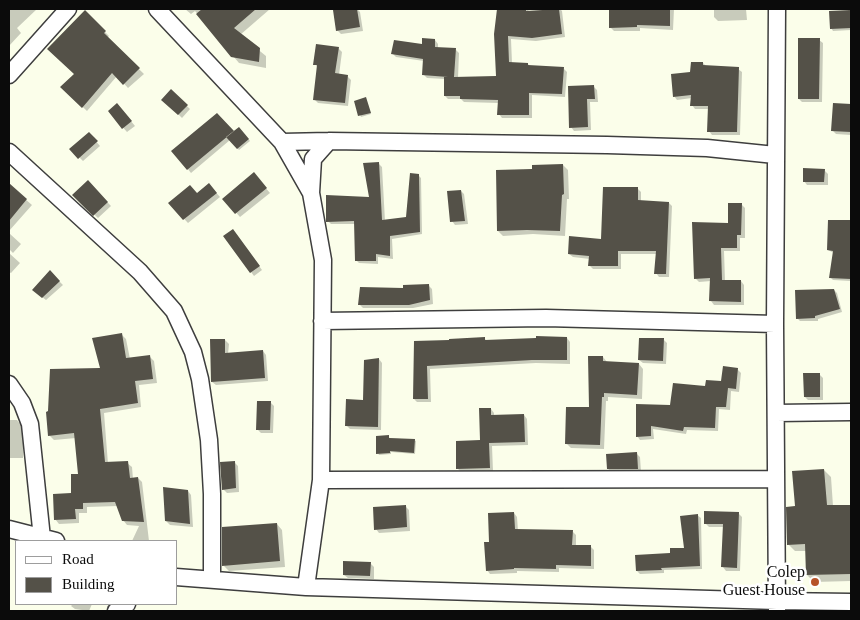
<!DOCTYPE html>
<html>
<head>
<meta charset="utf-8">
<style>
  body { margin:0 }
  #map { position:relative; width:860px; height:620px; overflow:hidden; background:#fbfeea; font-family:"Times New Roman",serif }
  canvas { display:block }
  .frame { position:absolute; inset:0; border:10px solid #0b0b0b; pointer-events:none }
  .legend { position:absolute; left:15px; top:540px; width:162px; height:65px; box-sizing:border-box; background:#fff; border:1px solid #9d9d9d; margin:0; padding:6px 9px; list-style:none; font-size:15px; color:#0b0b0b }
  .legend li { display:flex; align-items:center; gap:10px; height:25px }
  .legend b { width:25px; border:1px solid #9d9d9d }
</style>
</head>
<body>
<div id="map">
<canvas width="860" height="620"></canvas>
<div class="frame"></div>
<ul class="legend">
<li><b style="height:6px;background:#fff"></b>Road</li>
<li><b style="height:14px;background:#545148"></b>Building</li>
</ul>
</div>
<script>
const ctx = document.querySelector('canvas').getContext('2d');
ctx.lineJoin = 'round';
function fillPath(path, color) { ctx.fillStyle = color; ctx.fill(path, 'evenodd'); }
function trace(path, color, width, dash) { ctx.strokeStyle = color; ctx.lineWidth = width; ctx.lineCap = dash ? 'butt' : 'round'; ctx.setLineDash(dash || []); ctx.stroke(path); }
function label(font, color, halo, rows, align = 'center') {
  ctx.font = font + ' "Times New Roman",serif'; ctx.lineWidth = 5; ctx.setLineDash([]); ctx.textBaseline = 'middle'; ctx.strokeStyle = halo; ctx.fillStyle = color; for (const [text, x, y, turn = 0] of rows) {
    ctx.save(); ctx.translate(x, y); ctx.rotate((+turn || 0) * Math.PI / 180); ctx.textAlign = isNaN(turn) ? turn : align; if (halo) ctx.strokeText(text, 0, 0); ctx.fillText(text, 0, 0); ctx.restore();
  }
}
fillPath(new Path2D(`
  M9 9H37L17 28 21 33 9 46Z
  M185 9H270L240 35 266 56V68L239 63 195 11 191 14Z
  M334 9H357L360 12 363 31 341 34 337 30Z
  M498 9H527L530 12 560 9 562 11 565 37 536 41 511 39 512 63 528 64 530 67 563 68 567 72 565 97 532 95V118H502L499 114V103L464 102 461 99H448L445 96V79L427 78 423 74 424 61 396 57 393 54 435 40 438 44V48L456 50 459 53 458 78 497 77 495 34Z
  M610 9H674L673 30 640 28V31H614L610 27Z
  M714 9H746L747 20 718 21 714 17Z
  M848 9H851V30L833 31 831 28 848 12Z
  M85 12 109 36 107 38 144 74 128 88 117 76 87 111 62 87 75 74Z
  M819 40 823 43 822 102H802L799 99Z
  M338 48 342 52 339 75 347 76 351 80 348 106 318 103 314 99 318 68 315 64Z
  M703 63 706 66 738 69 742 72 740 135H712L709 131V109H695L692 105V98L677 100 674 96 691 73Z
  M594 87 597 90 598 102H590L591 130 574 131 571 127Z
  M171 91 190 109 182 118 163 99Z
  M366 99 371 114 361 117 355 102Z
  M834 105 851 106V135L836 134 832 130Z
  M121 109 135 126 127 132 109 112Z
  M239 128 250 141 239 150 230 140 191 173 173 151 234 133Z
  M89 133 100 146 83 161 71 149Z
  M379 164 382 167 385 221 407 219 418 175 421 178 422 234 392 239 393 259 378 257V264L359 263 356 260 355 224H331L328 221 370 199Z
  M563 165 568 170 569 199H567L565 236 533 234 503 236 498 231 533 170Z
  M824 170 828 174V185H807L804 181Z
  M257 178 270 193 240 217 224 199Z
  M88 182 111 206 98 218 74 195Z
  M9 185 32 205 9 231Z
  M212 188 220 197 188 223 170 204Z
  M637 188 641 192V202L669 203 672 206 669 277H659L656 273 657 254H621V269H593L589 265 590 259 573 257 569 254 602 240Z
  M461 191 464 194 468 224 455 225 452 221Z
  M741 204 745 208V238H740V251H724L725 281H741L744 285V305H714L711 301V281L699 282 695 278Z
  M829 221H851V281L833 280 830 277 834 253 828 250Z
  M233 230 262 270 254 276 251 272Z
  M9 233 21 244 13 253 9 249Z
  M9 253 20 263 11 273 9 272Z
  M50 272 63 285 46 300 37 293Z
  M428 285 432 289 433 304 413 308H363L359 304 405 289Z
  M834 290 837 293 842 312 818 319V321H800L797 318Z
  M121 334 126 339 130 359 149 356 154 361 157 383 139 385 141 407 104 413 108 464 127 463 132 467 133 479 138 478 142 482 149 541H132L139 526 127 525 123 520 118 506 87 507V513H79V523L59 524 55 519 72 494 79 476 76 438 54 440 49 435 102 369Z
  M484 338 487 341 567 338 570 342V364L536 363 430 369 431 402H417L414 399 415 343Z
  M225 340 229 344 228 354 263 351 266 355 268 381 216 385 212 382Z
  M664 340 667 343 666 364 643 363 639 360Z
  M603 357 607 362 639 364 643 369 642 399 608 397V401H606L604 449 571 448 566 443 591 409Z
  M379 359 382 363 381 430 350 429 346 425 364 401Z
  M737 369 741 373 739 392 731 391 730 410 719 409 718 431 687 430 686 434 653 429 654 439 640 440 637 436 672 406 707 387 722 383Z
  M819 374 823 378V400H808L805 397Z
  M270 402 274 406 273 433H261L258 430Z
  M491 409 494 413V416L524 415 527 419 528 445 492 446 493 471 461 472 457 468 481 441Z
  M9 420H17L24 429 23 458H9Z
  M388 437 390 438 414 440 416 441 415 454 391 452V454L379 455 378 453Z
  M637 454 640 457 641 472H612L608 469Z
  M235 463 238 466 239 492 227 493 223 489Z
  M824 470 831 477 833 506H851V581L814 582 807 575V551H795L788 544 796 508Z
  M188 491 191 495 193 527 170 525 166 521Z
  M405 506 409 510 410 531 379 533 376 529Z
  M514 513 517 517 518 531H572L576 535V546H590L594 550V569L559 568V572L517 571V573L490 574 487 570 490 543Z
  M738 513 742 517 740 571H726L723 567 724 527H709L705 523Z
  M697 515 701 518 702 569 664 570V573L640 574 637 571 671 554 685 549Z
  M277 524 282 530 285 567 229 571 224 566Z
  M370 563 374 567V579L348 578 344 575Z
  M73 604H92L89 611 75 609 71 606Z`), '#0003');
fillPath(new Path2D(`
  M202 9H256L234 28 260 48 259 62 231 57 196 14Z
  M344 9H357L360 27 336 31 333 10Z
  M497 9H526V11L559 9 562 34 532 38 508 36 509 62 528 63V65L564 67 562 94 529 93V115H497L498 100 460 99V96H444V77H448L422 75 423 59 391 54 394 40 422 44V38L435 39V47L456 48 454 77 496 76 494 34Z
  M609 9H670V26L637 25V27L609 28Z
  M85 10 106 31 104 33 140 68 123 85 112 73 82 108 60 87 74 74 47 49Z
  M851 10V28L830 29 829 11Z
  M798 38H820L819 99H798Z
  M316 44 339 47 335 73 348 75 345 103 313 100 317 65H313Z
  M691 62H703V65L739 67 737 132H707L708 106H690L691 95 673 97 671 74 690 72Z
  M594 85 595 99H587L588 127 569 128 568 86Z
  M171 89 188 105 178 115 161 100Z
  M366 97 371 113 358 116 354 101Z
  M117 103 132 121 122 129 108 111Z
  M833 103 851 104V132L831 131Z
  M217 113 234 131 187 170 171 151Z
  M239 127 249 139 237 149 226 137Z
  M89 132 98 141 78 159 69 149Z
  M379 162 382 220 406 217 410 173 419 174 420 232 390 236V256L376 254V261H355L354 221 326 222V195L369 197 363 163Z
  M563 164 564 194 562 195 560 231 527 230 497 231 496 170 532 169V165Z
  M803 168 825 169 824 182H803Z
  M254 172 267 188 235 214 222 199Z
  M88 180 108 202 93 216 72 195Z
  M9 183 27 199 9 221Z
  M209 183 217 193 183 220 168 203 190 185 197 193Z
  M603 187H638V200L669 202 666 274H654L656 251H618V266H588L589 256 568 254 569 236 601 239Z
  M461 190 465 221 450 222 447 191Z
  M728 203H742L741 235H737V248H721L722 280H741V302L709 301 710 278 694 279 692 222 728 223Z
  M828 220H851V279L829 278 833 251 827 250Z
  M233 229 260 266 250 273 223 236Z
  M50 270 60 281 42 298 32 290Z
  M429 284 430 300 409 305H358L360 287 403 288V285Z
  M834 289 840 309 815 316V318L796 319 795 290Z
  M122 333 126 358 150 355 153 379 135 381 138 403 100 409 105 462 128 461 130 478 138 477 144 522 122 521 115 502 83 503V509H75L76 519 54 520 53 494 71 493V474H78L74 433 48 436 46 412 48 411 50 369 100 368 92 338Z
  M536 336 567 337V360H532L427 366 428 399H413L414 341 449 340V339L485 337V340L536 338Z
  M639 338H664L663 361 638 360Z
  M210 339H225V353L263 350 265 378 211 382Z
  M588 356H603V361L639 363 637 395 604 393V397H602L600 445 565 444 566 407H589Z
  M379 358 378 427 345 426 346 399 363 400 364 360Z
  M723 366 738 368 736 389 728 388 726 407H716L715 428 684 427 683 431 651 426V436L636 437V404L670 405 673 383 705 386 706 380 721 381Z
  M803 373H820V397H804Z
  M257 401H271L270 430H256Z
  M479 408H491V415L524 414 525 442 489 443 490 468 456 469V441L480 440Z
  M389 435V438L415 439 414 453 390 451V453L376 454V436Z
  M637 452 638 469H607L606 454Z
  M235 461 236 488 222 490 220 462Z
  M824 469 827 505H851V574L806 575 805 544 787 545 786 507 795 506 792 471Z
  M163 487 188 490 190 524 165 521Z
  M406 505 407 527 374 530 373 507Z
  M704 511 739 512 737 568 721 567 723 524H704Z
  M514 512 515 529 573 530 572 545H591V566L556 565V569L514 568V569L486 571 484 542H489L488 513Z
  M698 514 700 566 661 568 662 570 636 571 635 555 670 553V548H684L680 516Z
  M277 523 280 561 222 566V527Z
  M343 561 371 562 370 576 343 575Z`), '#545148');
const minor = new Path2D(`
  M157 9 282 142 311 193 323 260 321 480 306 587
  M9 75 68 9
  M282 142 329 141 607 145 707 148 775 155
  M9 152 140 272 174 311 193 352 200 379 209 440 212 494V579
  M311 193 313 159 329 141
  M322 321 546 318 775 324
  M9 384 22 403 30 424 42 538
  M776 413 851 412
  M321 480 775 479
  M9 529 56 541
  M176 577 306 587 777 601 851 602
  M116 611 127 604
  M777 611 775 324 777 9`);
trace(minor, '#3e3e3e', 19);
trace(minor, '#fff', 16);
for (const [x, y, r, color] of [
  [815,582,5,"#b65329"]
]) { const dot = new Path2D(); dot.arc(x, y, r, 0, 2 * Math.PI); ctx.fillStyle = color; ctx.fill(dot); trace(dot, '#fff', 2); }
label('16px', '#0b0b0b', '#fff', [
  ["Colep",805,573],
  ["Guest House",805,591]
], 'right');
</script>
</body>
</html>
